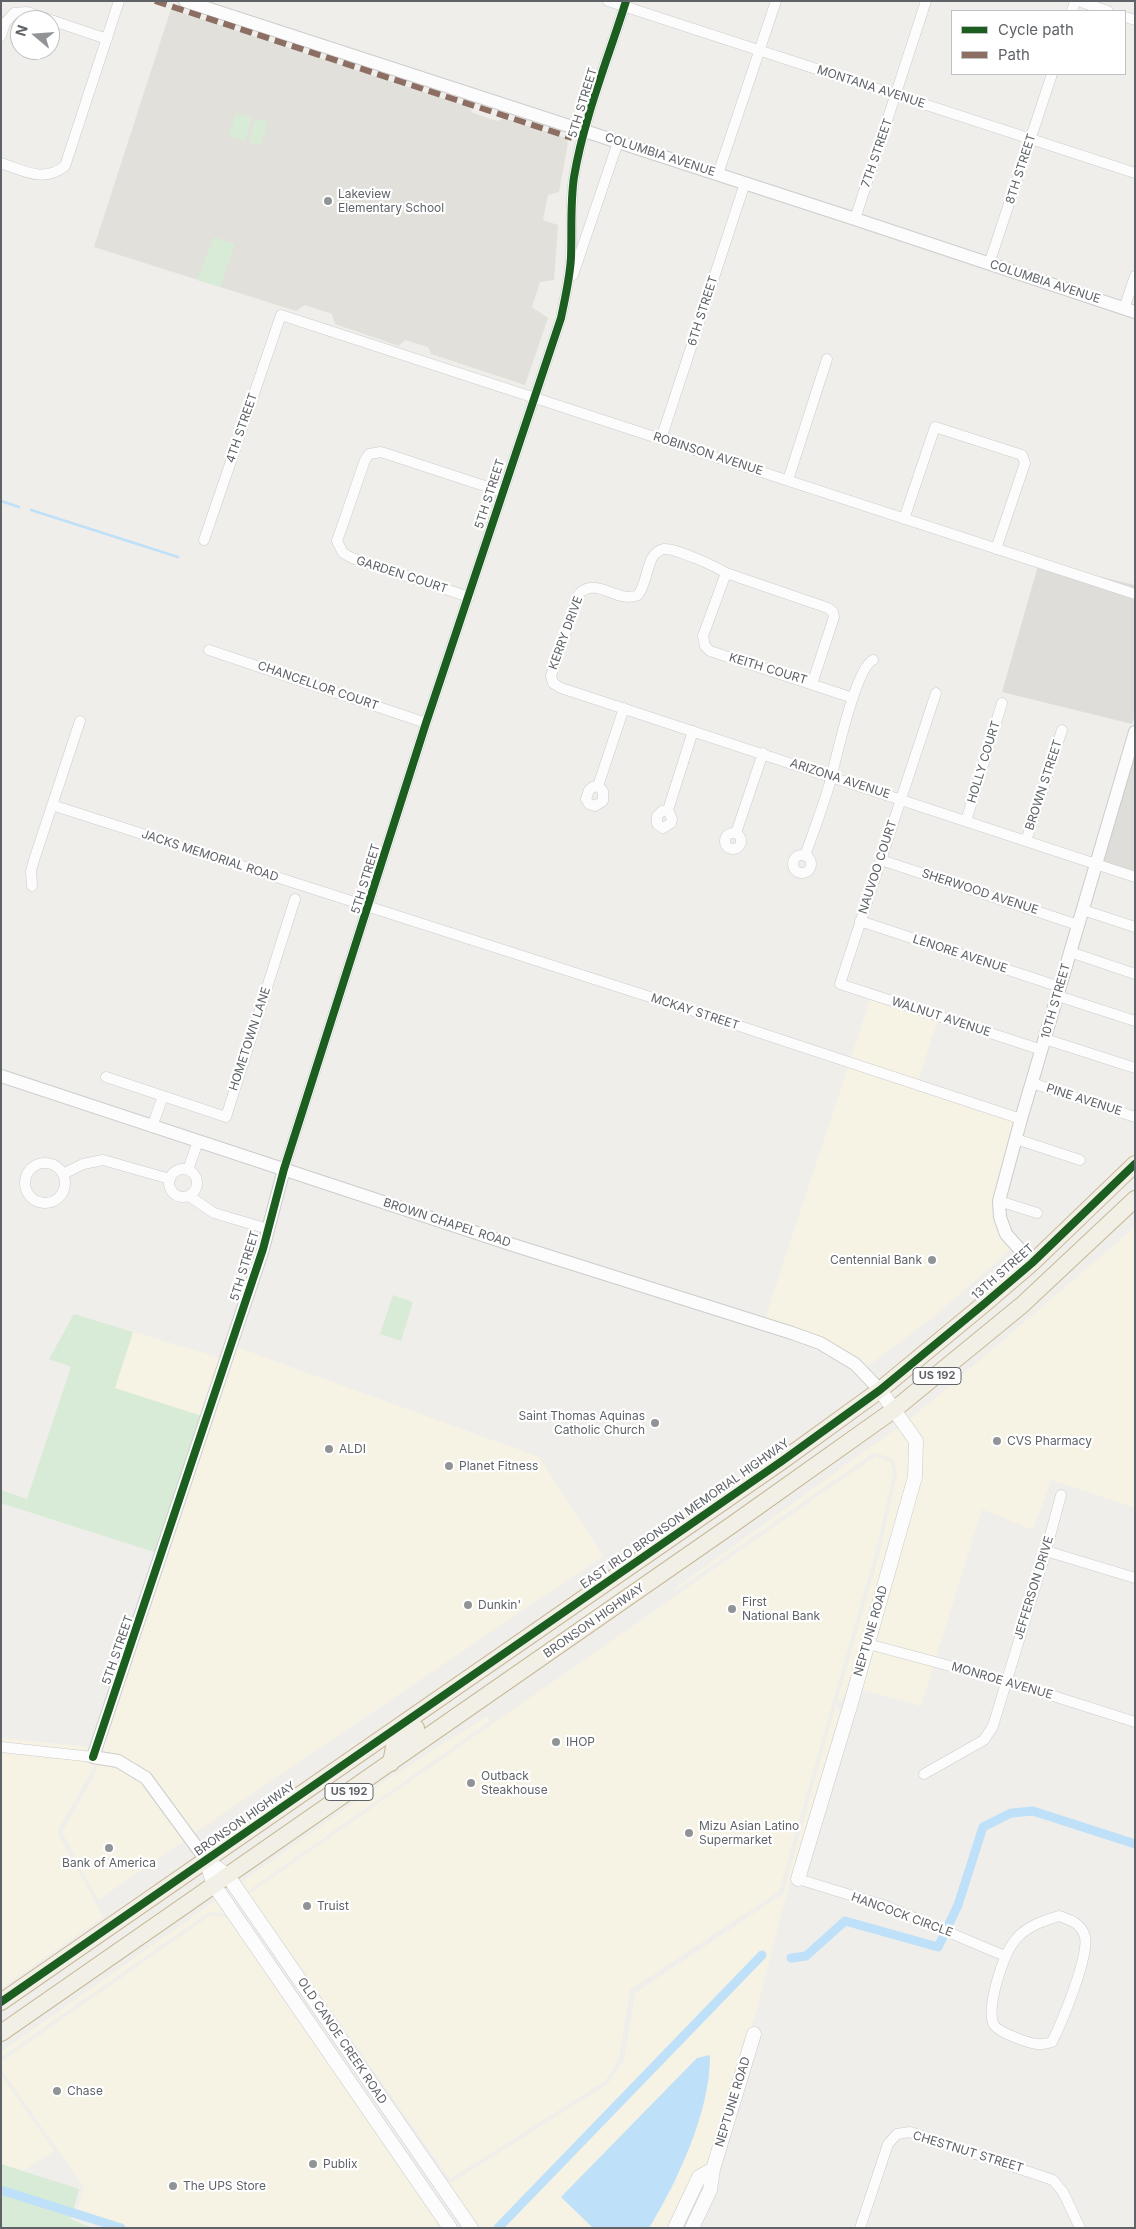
<!DOCTYPE html>
<html>
<head>
<meta charset="utf-8">
<style>
  body { margin:0 }
  #map { position:relative; width:1136px; height:2229px; overflow:hidden; background:#efeeea; font-family:Inter,sans-serif }
  canvas { display:block }
  .frame { position:absolute; inset:0; border:2px solid #5f6368; pointer-events:none }
  .legend { position:absolute; left:951px; top:10px; width:175px; height:65px; box-sizing:border-box; background:#fff; border:1px solid #bfc1c3; margin:0; padding:6px 9px; list-style:none; font-size:15px; color:#5f6368 }
  .legend li { display:flex; align-items:center; gap:10px; height:25px }
  .legend b { width:25px; border:1px solid #bfc1c3 }
  .north { position:absolute; left:10px; top:10px; width:50px; height:50px; box-sizing:border-box; background:#fff; border:1px solid #bfc1c3; border-radius:50%; rotate:288deg; font-size:14px; font-weight:700; line-height:20px; text-align:center; color:#5f6368 }
  .north::after { content:''; display:block; margin:auto; width:18px; height:22px; background:#919496; clip-path:polygon(50% 0,100% 100%,50% 72%,0 100%) }
</style>
</head>
<body>
<div id="map">
<canvas width="1136" height="2229"></canvas>
<div class="frame"></div>
<ul class="legend">
<li><b style="height:6px;background:#1b5e20"></b>Cycle path</li>
<li><b style="height:6px;background:#8d6e63"></b>Path</li>
</ul>
<div class="north">N</div>
</div>
<script>
const ctx = document.querySelector('canvas').getContext('2d');
ctx.lineJoin = 'round';
function fillPath(path, color) { ctx.fillStyle = color; ctx.fill(path, 'evenodd'); }
function trace(path, color, width, dash) { ctx.strokeStyle = color; ctx.lineWidth = width; ctx.lineCap = dash ? 'butt' : 'round'; ctx.setLineDash(dash || []); ctx.stroke(path); }
function label(font, color, halo, rows, align = 'center') {
  ctx.font = font + ' Inter,sans-serif'; ctx.lineWidth = 4.5; ctx.setLineDash([]); ctx.textBaseline = 'middle'; ctx.strokeStyle = halo; ctx.fillStyle = color; for (const [text, x, y, turn = 0] of rows) {
    ctx.save(); ctx.translate(x, y); ctx.rotate((+turn || 0) * Math.PI / 180); ctx.textAlign = isNaN(turn) ? turn : align; if (halo) ctx.strokeText(text, 0, 0); ctx.fillText(text, 0, 0); ctx.restore();
  }
}
fillPath(new Path2D(`
  M870 1000 937 1022 917 1084 1017 1115 997 1185 1012 1248 937 1314 865 1368 765 1319Z
  M1135 1227V1508L1051 1480 1033 1530 982 1509 921 1706 860 1689 919 1482 908 1420 943 1392Z
  M133 1332 221 1358 160 1544 115 1388Z
  M236 1347 539 1457 603 1556 193 1834 149 1775 100 1754Z
  M900 1426 911 1442 910 1476 848 1693 837 1703 881 1548 897 1475 894 1459 877 1453H873L675 1591 674 1589Z
  M876 1456 891 1462 893 1474 877 1546 779 1891 630 1990 619 2059 605 2081 450 2179 249 1894Z
  M836 1705 841 1714 782 1910 757 2009 709 2164 669 2228H649L675 2184 698 2119 710 2075 561 2197 593 2228H477L446 2181 451 2183 608 2084 624 2060 635 1993 783 1894Z
  M487 1716 490 1721 245 1893 239 1884 385 1781Z
  M1 1738 89 1747 93 1768 57 1832 103 1917 1 1988Z
  M96 1763 116 1765 142 1781 185 1840 98 1900 62 1832 93 1778 97 1769Z
  M218 1899 228 1914 209 1912 1 2057V2052Z
  M211 1915 230 1918 444 2228H105L75 2218 84 2187 1 2069V2062Z
  M1 2075 54 2151 23 2171 1 2164Z`), '#f7f3e4');
fillPath(new Path2D(`
  M1039 562 1135 585V714L1132 724 1002 692Z
  M1135 751V874L1102 863Z`), '#dfddda');
fillPath(new Path2D(`
  M171 9 469 107 473 113 497 121 504 118 566 138 568 143 559 192 548 195 543 220 558 225 554 280 540 282 532 307 548 318 525 385 431 354 428 347 405 340 399 346 335 324 332 314 305 305 296 311 94 247Z`), '#e2e0da');
fillPath(new Path2D(`
  M236 113 252 118 245 141 229 136Z
  M255 119 268 122 261 145 249 142Z
  M214 237 235 244 220 287 197 280Z
  M393 1295 413 1302 401 1341 380 1334Z
  M74 1314 133 1332 115 1388 202 1416 157 1553 1 1503V1490L27 1499 71 1367 49 1359Z
  M1 2164 79 2189 71 2219 92 2228H1Z`), '#d8ebd6');
fillPath(new Path2D(`
  M710 2055C710 2113 678 2179 649 2228H593L561 2197 697 2058Z`), '#bfe0f9');
trace(new Path2D(`
  M1 501 19 507
  M31 510 178 557`), '#bfe0f9', 2.5);
trace(new Path2D(`
  M949 1924 958 1905 983 1827 1011 1813 1033 1811 1135 1844
  M791 1958 806 1956 845 1921 938 1947 943 1937
  M1 2190 121 2228
  M498 2228 762 1955`), '#bfe0f9', 9);
const minor = new Path2D(`
  M608 1 1135 173
  M1078 1 1108 11
  M1072 11 1075 1
  M1125 17 1135 20
  M1 36 5 23 14 13 27 12 107 39
  M1 163C25 171 43 183 65 166L119 1
  M718 174 776 1
  M855 219 926 1
  M989 264 1052 74
  M573 275 618 142
  M1124 309 1135 276
  M661 439 745 183
  M788 480 827 359
  M904 519 935 427 1022 455 1025 463 996 549
  M204 540 281 315 1135 594
  M726 573 703 636 705 646 710 651 853 698
  M469 597 352 558 343 553 337 541 365 460 369 454 381 452 503 492
  M209 650 426 723
  M812 684 834 617 833 612 828 608 726 573C715 566 675 548 664 549 659 550 654 554 652 558 646 570 646 584 638 595 618 604 596 576 579 594L551 676 553 683 561 688 1135 877
  M936 693 840 984 1042 1050
  M598 786 603 791V801L595 806 589 804 586 799 589 790 593 787 598 786 624 708
  M52 805 703 1014 1021 1119
  M668 810 672 819 671 823 663 828 657 824V816L662 811 668 810 693 731
  M966 821 1002 703
  M725 841a8 8 0 1 1 16 0a8 8 0 1 1-16 0Z
  M736 833 763 753
  M1026 841 1062 730
  M793 864a9 9 0 1 1 18 0a9 9 0 1 1-18 0Z
  M805 856C813 833 822 809 829 786 835 764 855 668 873 660
  M881 860 1078 925
  M32 886 31 871 34 860 80 721
  M1083 910 1135 927
  M860 921 1060 987
  M1070 952 1135 974
  M1058 996 1135 1021
  M1045 1039 1135 1068
  M106 1077 226 1117 295 899
  M1032 1083 1135 1117
  M152 1127 163 1096
  M1016 1139 1080 1160
  M25 1183a20 20 0 1 1 40 0a20 20 0 1 1-40 0Z
  M284 1169 426 723 561 318C565 298 570 278 571 257 572 231 570 204 574 177 584 117 608 59 626 1
  M169 1183a14 14 0 1 1 28 0a14 14 0 1 1-28 0Z
  M188 1170 198 1141
  M63 1174 83 1164 103 1160 170 1179
  M189 1196 214 1213 268 1229
  M999 1201 1037 1213
  M1046 1551 1135 1578
  M868 1644 1006 1681 1135 1722
  M1 1747 93 1757
  M924 1774 984 1740 993 1726 1046 1551 1061 1495
  M798 1879 886 1906 1005 1956
  M1059 1916C1071 1920 1082 1924 1085 1937 1089 1957 1062 2022 1052 2042 1048 2043 1042 2045 1037 2044 1028 2043 996 2032 993 2023 987 2005 1003 1954 1016 1939 1027 1926 1043 1921 1059 1916Z
  M860 2228 888 2144 897 2134 910 2132 1053 2180 1063 2192 1080 2228`);
const tertiary = new Path2D(`
  M185 1 855 219 1135 312
  M1 1076 510 1244 792 1333 820 1343 855 1364 880 1390
  M1032 1263 1006 1234 1000 1217 999 1201 1021 1119 1135 732
  M206 1860 146 1778 118 1761 93 1757 263 1249 284 1169`);
const secondary = new Path2D(`
  M206 1860 228 1876 471 2228
  M206 1860 214 1885 450 2228
  M798 1879 851 1703 915 1477 916 1441 880 1390
  M675 2228 699 2177 713 2169
  M692 2228 710 2190 713 2169 754 2034`);
const trunk = new Path2D(`
  M391 1763 394 1747 416 1728
  M1 2002 782 1461 880 1390 984 1304 1032 1263 1135 1164
  M1 2033 736 1522 895 1409 1022 1305 1135 1199`);
trace(minor, '#cbcccc', 11);
trace(tertiary, '#cbcccc', 14);
trace(secondary, '#cacacb', 15);
trace(trunk, '#c8b996', 18);
trace(minor, '#fdfcfc', 10);
trace(tertiary, '#fdfcfc', 12);
trace(secondary, '#fdfcfc', 14);
trace(trunk, '#f2f0e6', 16);
trace(new Path2D(`
  M155 1 572 138`), '#8d6e63', 6, [12, 6]);
trace(new Path2D(`
  M93 1757 263 1249 284 1169 426 723 561 318C565 298 570 278 571 257 572 231 570 204 574 177 584 117 608 59 626 1
  M1 2002 782 1461 880 1390 984 1304 1032 1263 1135 1164`), '#1b5e20', 8);
for (const [x, y, r, color] of [
  [328,201,5,"#919496"],
  [932,1260,5,"#919496"],
  [655,1423,5,"#919496"],
  [997,1441,5,"#919496"],
  [329,1449,5,"#919496"],
  [449,1466,5,"#919496"],
  [468,1605,5,"#919496"],
  [732,1609,5,"#919496"],
  [556,1742,5,"#919496"],
  [471,1783,5,"#919496"],
  [689,1833,5,"#919496"],
  [109,1848,5,"#919496"],
  [307,1906,5,"#919496"],
  [57,2091,5,"#919496"],
  [313,2164,5,"#919496"],
  [173,2186,5,"#919496"]
]) { const dot = new Path2D(); dot.arc(x, y, r, 0, 2 * Math.PI); ctx.fillStyle = color; ctx.fill(dot); trace(dot, '#fff', 2); }
for (const [x, y, w] of [
  [937,1376,48],
  [349,1792,48]
]) { const box = new Path2D(); box.roundRect(x - w / 2, y - 8.5, w, 17, 4); ctx.fillStyle = '#fff'; ctx.fill(box); trace(box, '#5f6368', 1); }
label('bold 11px', '#5f6368', null, [
  ["US 192",937,1376],
  ["US 192",349,1792]
]);
label('12px', '#5f6368', '#fff', [
  ["MONTANA AVENUE",871,87,18],
  ["5TH STREET",583,103,-73],
  ["7TH STREET",877,153,-71],
  ["COLUMBIA AVENUE",660,155,18],
  ["8TH STREET",1021,169,-72],
  ["COLUMBIA AVENUE",1045,282,18],
  ["6TH STREET",703,311,-72],
  ["4TH STREET",242,428,-71],
  ["ROBINSON AVENUE",708,454,18],
  ["5TH STREET",490,494,-72],
  ["GARDEN COURT",402,575,18],
  ["KERRY DRIVE",566,633,-70],
  ["KEITH COURT",768,669,17],
  ["CHANCELLOR COURT",318,686,19],
  ["HOLLY COURT",984,762,-73],
  ["ARIZONA AVENUE",840,779,18],
  ["BROWN STREET",1044,785,-72],
  ["JACKS MEMORIAL ROAD",210,856,18],
  ["NAUVOO COURT",878,867,-72],
  ["5TH STREET",366,879,-73],
  ["SHERWOOD AVENUE",980,892,18],
  ["LENORE AVENUE",960,954,18],
  ["10TH STREET",1056,1001,-74],
  ["MCKAY STREET",695,1012,18],
  ["WALNUT AVENUE",941,1017,18],
  ["HOMETOWN LANE",250,1039,-72],
  ["PINE AVENUE",1084,1100,18],
  ["BROWN CHAPEL ROAD",447,1223,18],
  ["5TH STREET",245,1266,-73],
  ["13TH STREET",1003,1272,-41],
  ["EAST IRLO BRONSON MEMORIAL HIGHWAY",685,1514,-35],
  ["JEFFERSON DRIVE",1034,1588,-73],
  ["BRONSON HIGHWAY",594,1621,-35],
  ["NEPTUNE ROAD",871,1631,-74],
  ["5TH STREET",118,1650,-71],
  ["MONROE AVENUE",1002,1681,16],
  ["BRONSON HIGHWAY",245,1819,-35],
  ["HANCOCK CIRCLE",902,1915,20],
  ["OLD CANOE CREEK ROAD",342,2041,56],
  ["NEPTUNE ROAD",733,2102,-73],
  ["CHESTNUT STREET",968,2152,17]
]);
label('12px', '#5f6368', '#fff', [
  ["Lakeview",338,194],
  ["Elementary School",338,208],
  ["Centennial Bank",922,1260,"right"],
  ["Saint Thomas Aquinas",645,1416,"right"],
  ["Catholic Church",645,1430,"right"],
  ["CVS Pharmacy",1007,1441],
  ["ALDI",339,1449],
  ["Planet Fitness",459,1466],
  ["First",742,1602],
  ["National Bank",742,1616],
  ["Dunkin'",478,1605],
  ["IHOP",566,1742],
  ["Outback",481,1776],
  ["Steakhouse",481,1790],
  ["Mizu Asian Latino",699,1826],
  ["Supermarket",699,1840],
  ["Bank of America",109,1863,"center"],
  ["Truist",317,1906],
  ["Chase",67,2091],
  ["Publix",323,2164],
  ["The UPS Store",183,2186]
], 'left');
</script>
</body>
</html>
